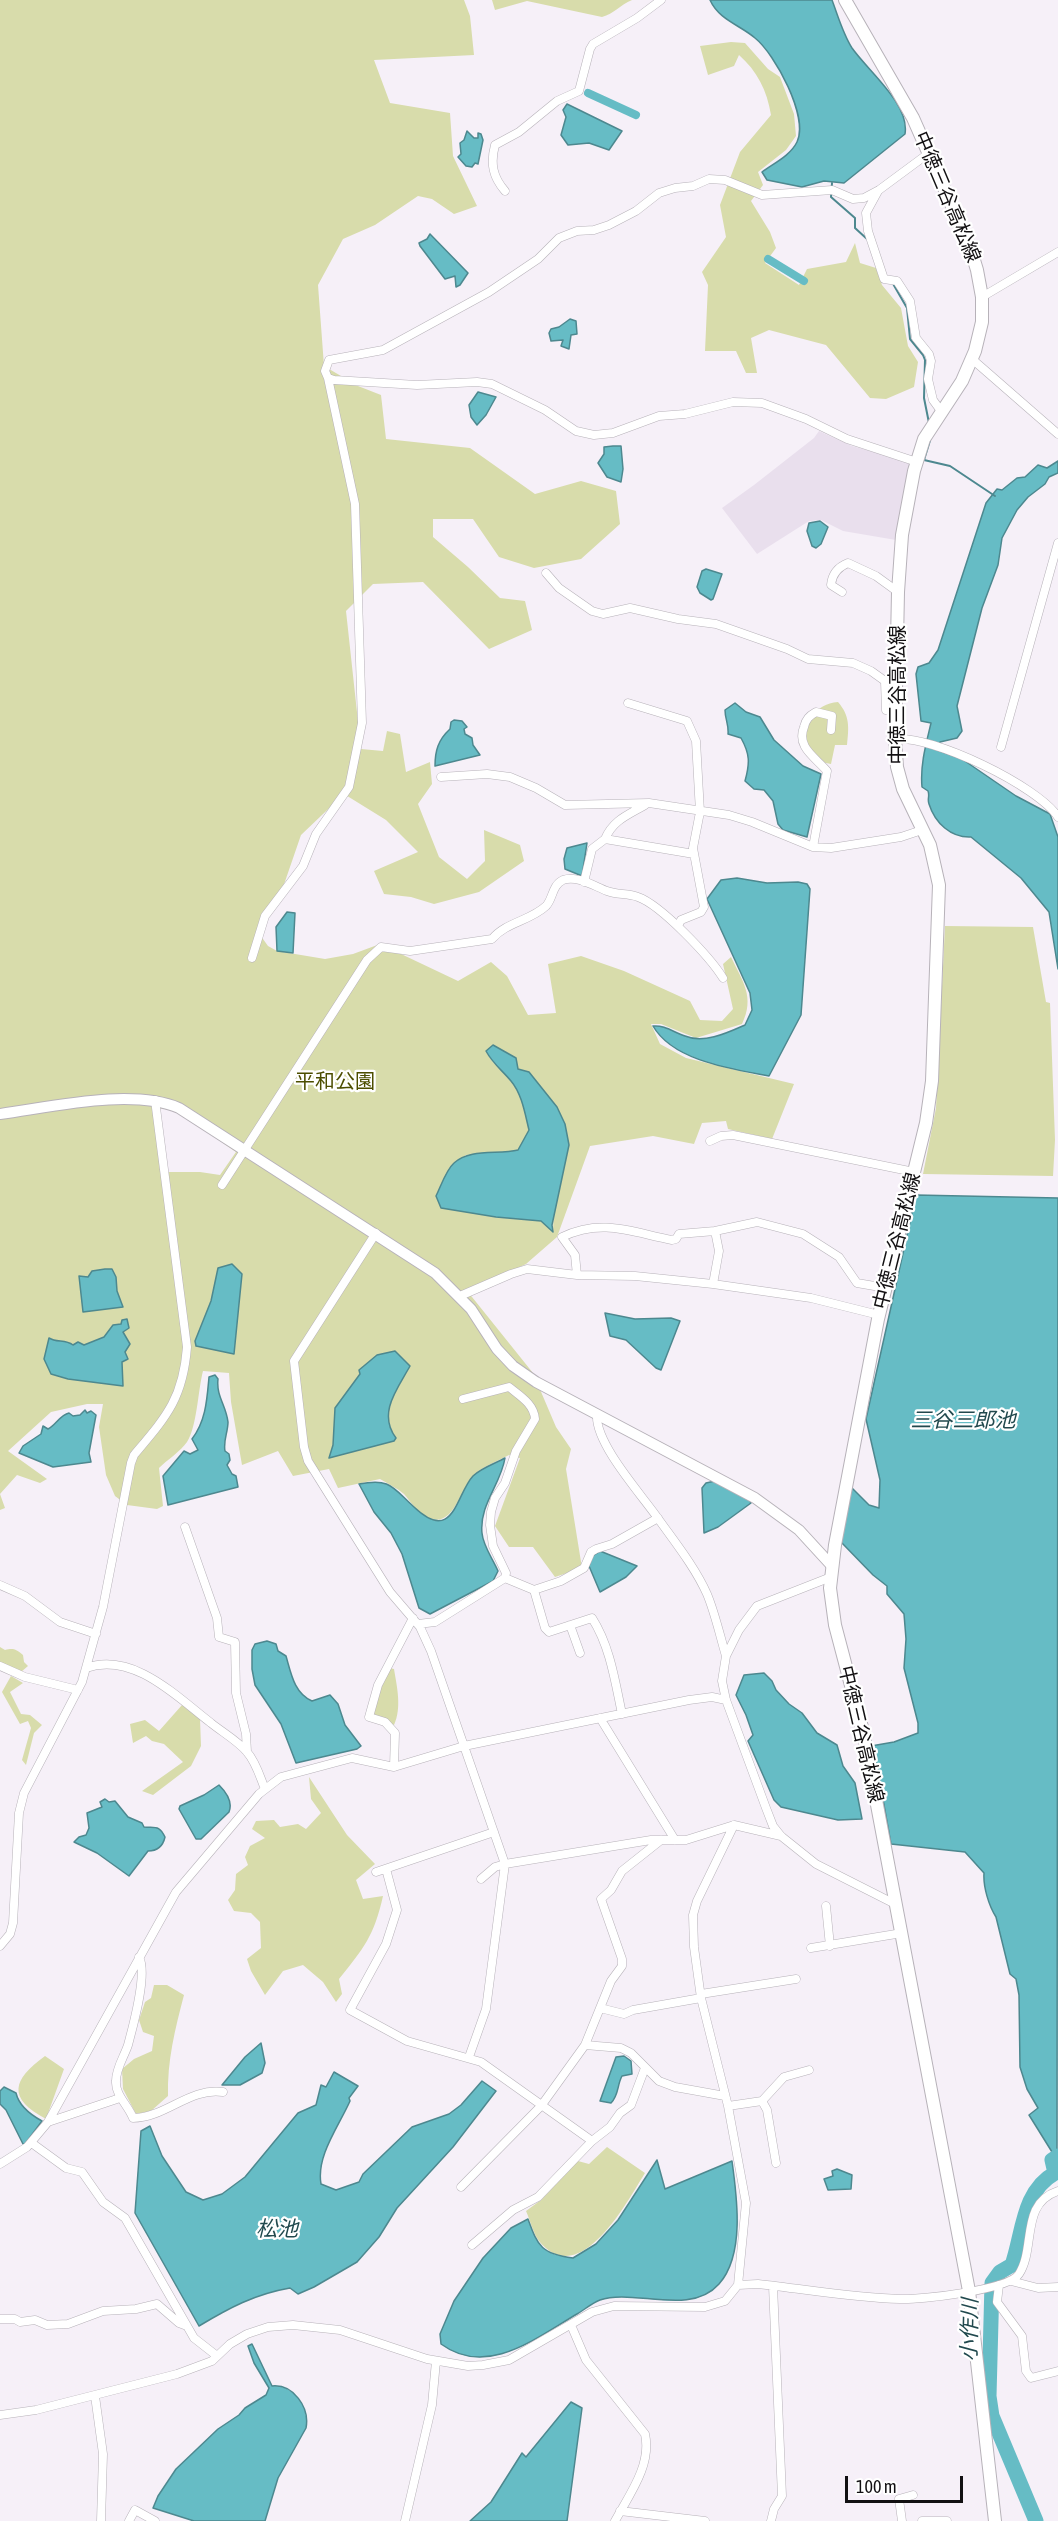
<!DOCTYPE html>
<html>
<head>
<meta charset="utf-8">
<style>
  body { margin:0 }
  #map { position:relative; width:1058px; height:2521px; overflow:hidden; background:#f6f0f8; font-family:"Asap Condensed",sans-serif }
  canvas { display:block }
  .scale { position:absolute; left:845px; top:2476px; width:118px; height:27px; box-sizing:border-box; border:3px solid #121012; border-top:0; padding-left:8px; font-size:18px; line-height:21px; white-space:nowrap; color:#121012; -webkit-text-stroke:4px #fff; paint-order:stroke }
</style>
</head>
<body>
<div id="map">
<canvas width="1058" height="2521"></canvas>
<div class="scale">100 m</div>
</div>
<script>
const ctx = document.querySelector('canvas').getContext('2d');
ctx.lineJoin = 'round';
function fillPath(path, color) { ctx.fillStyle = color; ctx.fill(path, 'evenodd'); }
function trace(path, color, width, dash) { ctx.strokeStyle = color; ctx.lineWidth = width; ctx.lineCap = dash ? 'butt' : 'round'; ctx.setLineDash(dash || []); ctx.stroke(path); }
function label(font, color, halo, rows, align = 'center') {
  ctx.font = font + ' "Asap Condensed","Noto Sans JP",sans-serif'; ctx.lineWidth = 4.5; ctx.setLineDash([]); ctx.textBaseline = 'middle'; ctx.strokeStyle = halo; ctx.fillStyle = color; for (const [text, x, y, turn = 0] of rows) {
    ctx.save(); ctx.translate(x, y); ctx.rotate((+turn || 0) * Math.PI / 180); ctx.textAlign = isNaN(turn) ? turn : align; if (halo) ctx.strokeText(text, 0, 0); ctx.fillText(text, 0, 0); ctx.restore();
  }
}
fillPath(new Path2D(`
  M819 431 852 446 906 461 911 466 896 540 843 531 821 520 809 521 757 554 722 508 754 485 814 438Z`), '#e9dfed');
fillPath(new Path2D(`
  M0 0H464L470 16 474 55 374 60 390 103 450 113 453 156 477 206 454 214 432 199 418 196 375 225 343 239 318 285 324 366 358 386 381 395 386 439 470 448 535 494 581 481 616 491 620 524 581 559 534 568 499 557 473 519H433V537L468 567 500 598 525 601 532 630 489 649 423 582 373 584 346 611 361 749 383 751 387 731 400 734 406 772 430 762 432 784 418 804 439 857 467 879 485 861 484 830 520 845 524 861 479 892 434 904 411 897 384 894 374 871 418 852 386 820 344 794 301 835 280 896 258 932 268 946 277 951 325 959 353 954 380 944 458 981 491 962 507 976 528 1015 556 1013 548 964 581 956 624 971 690 1001 700 1020 722 1021 733 1009 723 964 731 957C743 982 755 997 742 1024L696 1038 661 1024H651L660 1044 686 1058 794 1084 772 1139 728 1129 726 1121 702 1123 694 1144 653 1136 590 1146 557 1237 526 1264 468 1292 533 1373 556 1427 571 1449 566 1469 582 1568 555 1577 533 1547H509L495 1526 520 1458 509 1455C498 1461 481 1467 473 1476 460 1488 454 1531 426 1517 418 1513 410 1501 404 1494 397 1488 388 1484 380 1479L338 1488 329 1469 293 1476 278 1451 242 1465 231 1402 229 1373 203 1371C198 1390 197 1427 187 1442 181 1451 167 1460 159 1468L163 1506 157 1509 127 1505 115 1496 106 1475 99 1427 103 1404H87L51 1412 8 1451 47 1479 40 1483 17 1475 0 1494 5 1508 0 1510ZM486 1051 518 1069 557 1107 553 1231 541 1221 495 1217 465 1155 504 1154 518 1150 529 1130C525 1114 522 1093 511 1080 502 1070 492 1064 486 1051ZM158 1108 177 1111 236 1152 220 1175 200 1172H168Z
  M492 0H632C620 5 614 14 602 17L527 1 495 10Z
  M731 42 745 43 768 69 780 77 794 114 796 136 786 150 758 172 763 185 751 201 770 232 776 248 765 263 799 285 807 269 846 262 855 243 860 263 876 268 882 285 901 308 908 346 918 362 914 387 886 399 870 398 826 345 769 330 751 338 757 373H746L736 351H705L708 285 702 272 726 237 720 205 740 152 771 115C767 90 757 71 739 55L734 66 708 75 700 46Z
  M838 702C850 716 849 727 847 745H835L831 764 821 762 802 741C809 721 814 704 838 702Z
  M945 926 1033 927 1046 1002 1050 1003 1055 1140 1053 1176 923 1174 936 1108Z
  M0 1647 5 1650C13 1648 16 1649 23 1655L24 1662 28 1666 21 1672 0 1664Z
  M389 1668 394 1669C397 1687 402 1708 394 1725L372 1715 380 1685Z
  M11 1676 23 1683 10 1692 21 1714 30 1715 42 1725 34 1733 26 1765 22 1760 31 1728 28 1721 20 1724 2 1692Z
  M182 1705 200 1719 201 1746 191 1766 153 1795 142 1791 183 1762 164 1744 152 1741 146 1736 133 1743 130 1724 145 1720 159 1731Z
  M309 1777 347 1835 375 1864 356 1880 363 1899 383 1896C374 1936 364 1948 339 1979L342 1994 336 2002 323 1982 303 1965 283 1971 265 1995 251 1971 247 1959 261 1948 260 1922 251 1913 234 1911 228 1900 235 1890 236 1874 248 1865 245 1857 250 1846 265 1838 252 1829 256 1821 274 1820 280 1827 298 1824 306 1829 321 1813 311 1799Z
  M154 1985H167L184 1995C175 2029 167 2061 168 2096L151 2111 136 2114 123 2089 122 2069 134 2059 152 2051 154 2036 143 2032 139 2020 145 2002 151 1998Z
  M45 2056 64 2069 46 2119C7 2098 12 2080 45 2056Z
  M607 2147 645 2173C627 2202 580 2291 539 2241 533 2233 530 2220 526 2211L541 2200 578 2161 589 2164Z`), '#d8dcab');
const water = new Path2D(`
  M710 0H832C838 16 843 34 852 48 868 71 910 104 905 134L844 183 824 181 802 187 767 180 762 172C774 163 790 156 797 142 809 117 775 54 755 38 740 25 719 20 710 0Z
  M567 104 622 131 609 150 589 143 568 145 561 135 566 117 563 110Z
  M467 131 474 138H478V133L481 134 483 140 478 164 475 163 472 167 466 166 458 157 461 154 460 143 464 140Z
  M430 234 468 273 460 285 456 287 455 276 445 279 420 246 419 243 427 239Z
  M570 319 576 321 577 334 571 335 569 349 561 346 563 340 551 341 549 333 551 329 559 327Z
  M478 392 496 397 486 415 477 425 471 417 469 405Z
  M613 446H621L623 469 621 482 607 477 598 463 604 454V447Z
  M1058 461V473L1049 477 1045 484 1028 497 1017 510 1002 538 998 565 982 608 957 706 962 731 957 738 940 742 937 750 962 759 1016 796 1050 814 1058 837V969L1049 912 1021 878 971 837C951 838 935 823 929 804 927 799 930 796 928 791L922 787C920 765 926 744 931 723L921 721 916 674 918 667 929 663 938 650 986 503 997 489 1002 490 1017 478 1025 477 1038 465 1047 468Z
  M820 521 828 527 821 544 816 548 812 546 807 531 809 523Z
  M706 569 722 574 713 599 711 600 700 593 697 587 702 571Z
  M735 703 746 712 760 717 774 740 803 766 821 774 807 837 783 830 778 824 773 801 764 790 754 789 745 781C750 763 750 754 741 738L728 734C729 725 725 719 725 710Z
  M454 720 462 721 467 727 464 729 465 734 472 738 473 745 480 755 435 766C435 751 438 740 450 729L451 722Z
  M587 843 582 876 565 869 564 859 567 848Z
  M737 878 767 883 798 882 807 884 810 889 801 1015 769 1076C732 1069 673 1061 653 1026 665 1025 673 1032 685 1036 704 1044 727 1033 745 1025L752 1010 750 993 707 899 721 880Z
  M287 912 295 913 293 953 277 951 276 927Z
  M493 1045 516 1058 518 1069 529 1072 557 1107 565 1124 569 1145 552 1225 553 1232 541 1221 496 1217 441 1208 436 1196C441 1186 446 1170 454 1163 470 1148 498 1155 518 1150L529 1130C525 1114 522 1094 511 1081 502 1070 493 1064 486 1051Z
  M916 1195 1058 1198 1057 2160 1029 2115 1038 2108 1027 2089 1020 2067 1019 1995 1016 1979 1010 1974 996 1917C989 1906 983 1887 984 1873L965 1852 891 1844 877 1766 871 1746 894 1742 918 1733V1723L904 1668 906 1639 904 1614 887 1594V1586L873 1575 841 1542 851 1487 869 1505 879 1508 880 1480 866 1419Z
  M232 1264 242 1274 234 1354 196 1346 195 1341 211 1301 218 1268Z
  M105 1269H112L116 1277 117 1291 123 1307 83 1312 79 1276 88 1277 92 1271Z
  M605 1313 635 1319 671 1318 680 1321 661 1370 656 1368 626 1340 610 1336Z
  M127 1319 129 1328 123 1332 130 1344 125 1352 128 1359 122 1362 123 1386 68 1379 51 1374 44 1359 49 1338C57 1343 65 1339 73 1345L78 1342 84 1345 104 1337 113 1325 121 1324 122 1320Z
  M395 1351 410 1366C398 1388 377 1413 396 1438L394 1441 329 1458 333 1445 335 1408 360 1374 359 1370 377 1355Z
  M215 1375 218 1379C216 1396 226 1405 228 1422 228 1432 223 1441 225 1451L229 1454 230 1460 227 1465 232 1474 236 1476 238 1487 168 1505 163 1476 184 1451 190 1454 198 1450 192 1439C206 1421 207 1399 209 1377Z
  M85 1410 87 1413 91 1411 96 1415 89 1453 91 1462 53 1467 19 1453 23 1446 41 1434 43 1426 48 1429C56 1425 60 1415 69 1413L73 1416 80 1415Z
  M505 1458C501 1484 479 1505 482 1533 483 1546 493 1559 498 1571L493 1581 430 1614 419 1608 402 1554 391 1533 374 1512 359 1484C391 1478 392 1487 414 1507 454 1545 456 1494 473 1476 481 1468 496 1463 505 1458Z
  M715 1481 747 1496 751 1503 718 1527 704 1533 702 1488 706 1483Z
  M600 1551 637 1566 626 1577 600 1592 589 1566 592 1556Z
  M267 1641 276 1644 278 1651 286 1656C291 1673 294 1693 312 1701L330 1695 338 1704 345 1725 361 1746 357 1749 296 1763 281 1724 255 1685 252 1669V1650L255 1644Z
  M764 1673 772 1681 776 1690 789 1704 802 1713 817 1733 837 1745 843 1766 855 1783 862 1819 838 1820 781 1807 774 1800 748 1741 753 1735 746 1715 736 1695 744 1675Z
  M219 1785C227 1793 233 1802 229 1812L201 1839H196L179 1809 180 1806 204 1795Z
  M105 1799 109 1802 115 1801 128 1817 142 1823 144 1827C156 1828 159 1825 165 1837 163 1846 158 1851 148 1851L129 1876 97 1853 74 1842 79 1837 86 1835 89 1828 87 1813 102 1807 100 1802Z
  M261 2043 265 2063 262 2073 240 2085H222L245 2057Z
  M624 2056 631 2061 632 2074 622 2076C617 2085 619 2095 611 2103L600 2101 616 2057Z
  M334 2072 358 2086 349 2098 350 2101C339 2126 316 2156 321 2184L336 2190 359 2182 363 2174 412 2127 449 2114 461 2105 482 2081 496 2091 453 2147 397 2208 379 2237 357 2262 314 2287 298 2294 290 2288C255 2294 229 2308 199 2326L135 2213 141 2131 150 2126 162 2156 186 2192 203 2200 222 2194 245 2177 298 2113 316 2105 321 2085 326 2087Z
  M4 2087 16 2093C19 2106 31 2115 42 2121L25 2144H23L6 2110 0 2104V2091Z
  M657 2160 665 2189 732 2161C737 2197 745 2255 719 2284 690 2317 633 2288 600 2300 592 2303 584 2310 577 2314 536 2338 487 2378 441 2344L440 2334 454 2301 483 2258 511 2228 528 2219C538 2247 542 2254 573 2258L596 2244 618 2220Z
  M837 2169 852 2175 851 2189 828 2190 824 2179 833 2176 832 2171Z
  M252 2344 272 2386C293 2384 310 2407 306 2428L278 2478 265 2521H194L153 2508 158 2496 176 2469 218 2429 239 2415 245 2408 266 2395 269 2388 254 2363 248 2346Z
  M571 2402 582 2408 567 2521H470L491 2502 522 2453 526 2457Z`);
fillPath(water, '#66bcc5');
trace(water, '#4d888f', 1.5);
trace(new Path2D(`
  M832 183 831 197 855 218V228L867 239
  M892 282 907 308 910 339 923 355 925 360 924 398 929 423
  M932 434 924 460 950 466 995 496`), '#4d888f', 2);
trace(new Path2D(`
  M588 93 636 115
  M768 259 804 281`), '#66bcc5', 8);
trace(new Path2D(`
  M1036 2521 992 2416 989 2396 992 2283 1000 2272 1012 2265C1023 2234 1022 2191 1055 2173L1052 2160 1058 2156`), '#66bcc5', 15);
const street = new Path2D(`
  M505 191C493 177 490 164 495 145L519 132 557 101 579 91 590 49 593 44 637 18 661 0
  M878 191 866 213 868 231 884 279 897 281 910 301 916 338 929 354 931 361 928 379 933 400 941 411
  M982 297 1058 252
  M972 359 1058 434
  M917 462 847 439 806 419 762 403 733 402 685 414 659 416 613 433 594 435 576 431 545 410 492 384 477 382 417 385 334 380 328 378 325 371 329 360 383 350 489 292 538 259 559 238 577 231 594 230 609 225 636 211 659 193 675 188 693 186 709 179 725 180 762 195 832 190 853 199 864 198 879 190 929 153
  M546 573 559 588 592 611 603 614 630 608 678 619 716 624 787 649 808 659 853 663 871 671 885 681 886 710 896 711
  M842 592 831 585C832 574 838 567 848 563L876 576 898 592
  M628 703 687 721 696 741 700 812 693 848 704 907 701 912 681 920 678 926
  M895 739C932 735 1038 786 1058 817
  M1001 747 1058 543
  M441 777 487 774 510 777 536 788 565 805 649 803 729 815 752 822 813 847 831 848 901 837 922 830
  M605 839C613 820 628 815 645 805
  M813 847 827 771C815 757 796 747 804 727 806 719 809 716 816 712L832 716 831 730
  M584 882 592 849 605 839 694 854
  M252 958 265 916 303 866 316 834 349 787 362 723 355 504 328 378
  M710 1141 721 1136 733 1135 914 1172
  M222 1185 367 960 381 947 410 951 492 939C506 922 530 921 546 906 553 899 552 885 563 880 577 875 594 886 607 891 617 895 628 893 638 897 661 905 710 957 723 978
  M376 1233 294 1361 304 1447 308 1461 390 1592 420 1627 431 1651 505 1864 651 1840H686L734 1825 781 1836
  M577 1275 575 1255 562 1237C602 1218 631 1232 672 1240L676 1239 679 1234 715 1231
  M713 1284 719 1251 715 1231 757 1222 803 1234 839 1257 857 1283 886 1288
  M460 1296 511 1274 527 1269 577 1275 635 1276 713 1284 811 1298 879 1315
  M597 1415C595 1443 640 1493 657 1517 674 1541 695 1567 707 1594 715 1613 720 1636 726 1656
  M185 1527 217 1618 219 1637 235 1642 236 1693 246 1734 247 1752
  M831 1577 757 1606 739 1630 726 1656 722 1681 726 1700 766 1808 773 1826 781 1836 816 1864 897 1905
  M505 1578 534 1590 545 1628 549 1632 592 1618C610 1646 615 1681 622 1714
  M0 1585 25 1596 60 1622 96 1634
  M534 1590 561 1581 584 1568 591 1552 596 1549 612 1544 658 1518
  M418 1624 435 1622 505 1578 506 1573 493 1546 490 1525 491 1512 495 1498 505 1483 516 1451 535 1419C534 1404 520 1396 509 1387L463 1399
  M570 1625 580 1653
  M0 1666 25 1677 78 1690
  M86 1668C133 1651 177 1697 211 1723 222 1732 238 1741 247 1752 256 1762 260 1777 265 1789
  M600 1718 675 1840
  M394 1767 395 1733 385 1722 369 1717 378 1685 413 1618
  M386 1869 397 1910 386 1944 350 2010 407 2041 481 2062 592 2141
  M376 1872 494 1832
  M826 1906 830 1946
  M0 1946 10 1934 13 1923 19 1813 24 1793 82 1682 103 1607 131 1463 134 1455C166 1417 183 1399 187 1347L155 1100
  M811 1948 902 1933
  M139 1957C148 1974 133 2026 128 2045 124 2057 116 2068 116 2081 115 2095 128 2105 133 2118 165 2118 190 2087 223 2092
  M701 1994 796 1979
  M600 2008 624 2014 633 2010 701 1998
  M585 2045 621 2048 631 2053 659 2081 675 2087 725 2096
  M469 2057 486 2009 505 1864 495 1867 481 1879
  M762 2101 767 2110 776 2163
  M728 2106 762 2101 784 2077 809 2070
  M48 2122 120 2098
  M33 2144 66 2168 82 2172 103 2202 125 2218 194 2338 217 2356
  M0 2164 27 2147 48 2122 176 1892 259 1794 281 1777 352 1758 394 1767 464 1746 689 1700 712 1697 726 1700
  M461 2187 541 2106 585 2045 611 1981 622 1966V1959L601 1899 611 1890 622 1871 661 1840
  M472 2245 513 2210 538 2197 592 2141 610 2127 620 2113 631 2105 645 2068
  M1011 2281 1038 2288 1058 2287
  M738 2285 758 2284C805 2289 853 2298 900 2299 920 2300 1009 2290 1019 2274 1036 2248 1020 2203 1058 2191
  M999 2285 997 2302 1022 2336 1026 2371 1031 2378 1058 2371
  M0 2319H15L20 2322 35 2320 47 2325 68 2324 103 2311 136 2309 157 2304 179 2323 187 2326
  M571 2325 586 2360 645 2434C652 2465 629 2495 615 2521
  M95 2396 103 2454 101 2521
  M0 2415 36 2410 177 2374 212 2361 230 2344 247 2334 268 2327 293 2325 340 2330 427 2359 468 2366 483 2365 509 2360 592 2312 614 2306 705 2307 725 2301 738 2285 746 2203 728 2106 701 1998 694 1947 693 1915 697 1901 734 1825
  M620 2511 705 2521
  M129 2521 135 2510 155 2521
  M405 2521 432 2405 436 2361
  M771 2521 774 2509 782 2496 773 2286
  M902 2521 899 2499 913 2495
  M922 2521H947`);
const secondary = new Path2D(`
  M0 1114C52 1107 131 1088 179 1108L435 1273 471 1309 497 1349 513 1366 536 1382 755 1498 799 1530 832 1566`);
const primary = new Path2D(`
  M845 0 913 118 970 247 977 270 982 297V322L975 351 962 381 924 439 914 471 902 535 898 592 895 739 897 767 903 789 930 845 939 885 932 1081 926 1123 878 1319 835 1545 830 1588 835 1625 863 1731 969 2291 995 2521`);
trace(street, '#b7b2b9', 9);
trace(secondary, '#b7b2b9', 12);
trace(primary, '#b7b2b9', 14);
trace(street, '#fff', 8);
trace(secondary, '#fff', 10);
trace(primary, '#fff', 12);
label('20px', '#121012', '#fff', [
  ["中徳三谷高松線",947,197,67],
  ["中徳三谷高松線",898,695,-90],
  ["中徳三谷高松線",897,1241,-76],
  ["中徳三谷高松線",861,1734,77]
]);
label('20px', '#4c4e00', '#fff', [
  ["平和公園",335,1082]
]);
label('italic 21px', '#21494e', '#fff', [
  ["三谷三郎池",963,1420],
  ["松池",277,2229],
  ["小作川",970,2330,-89]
]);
</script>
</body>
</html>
